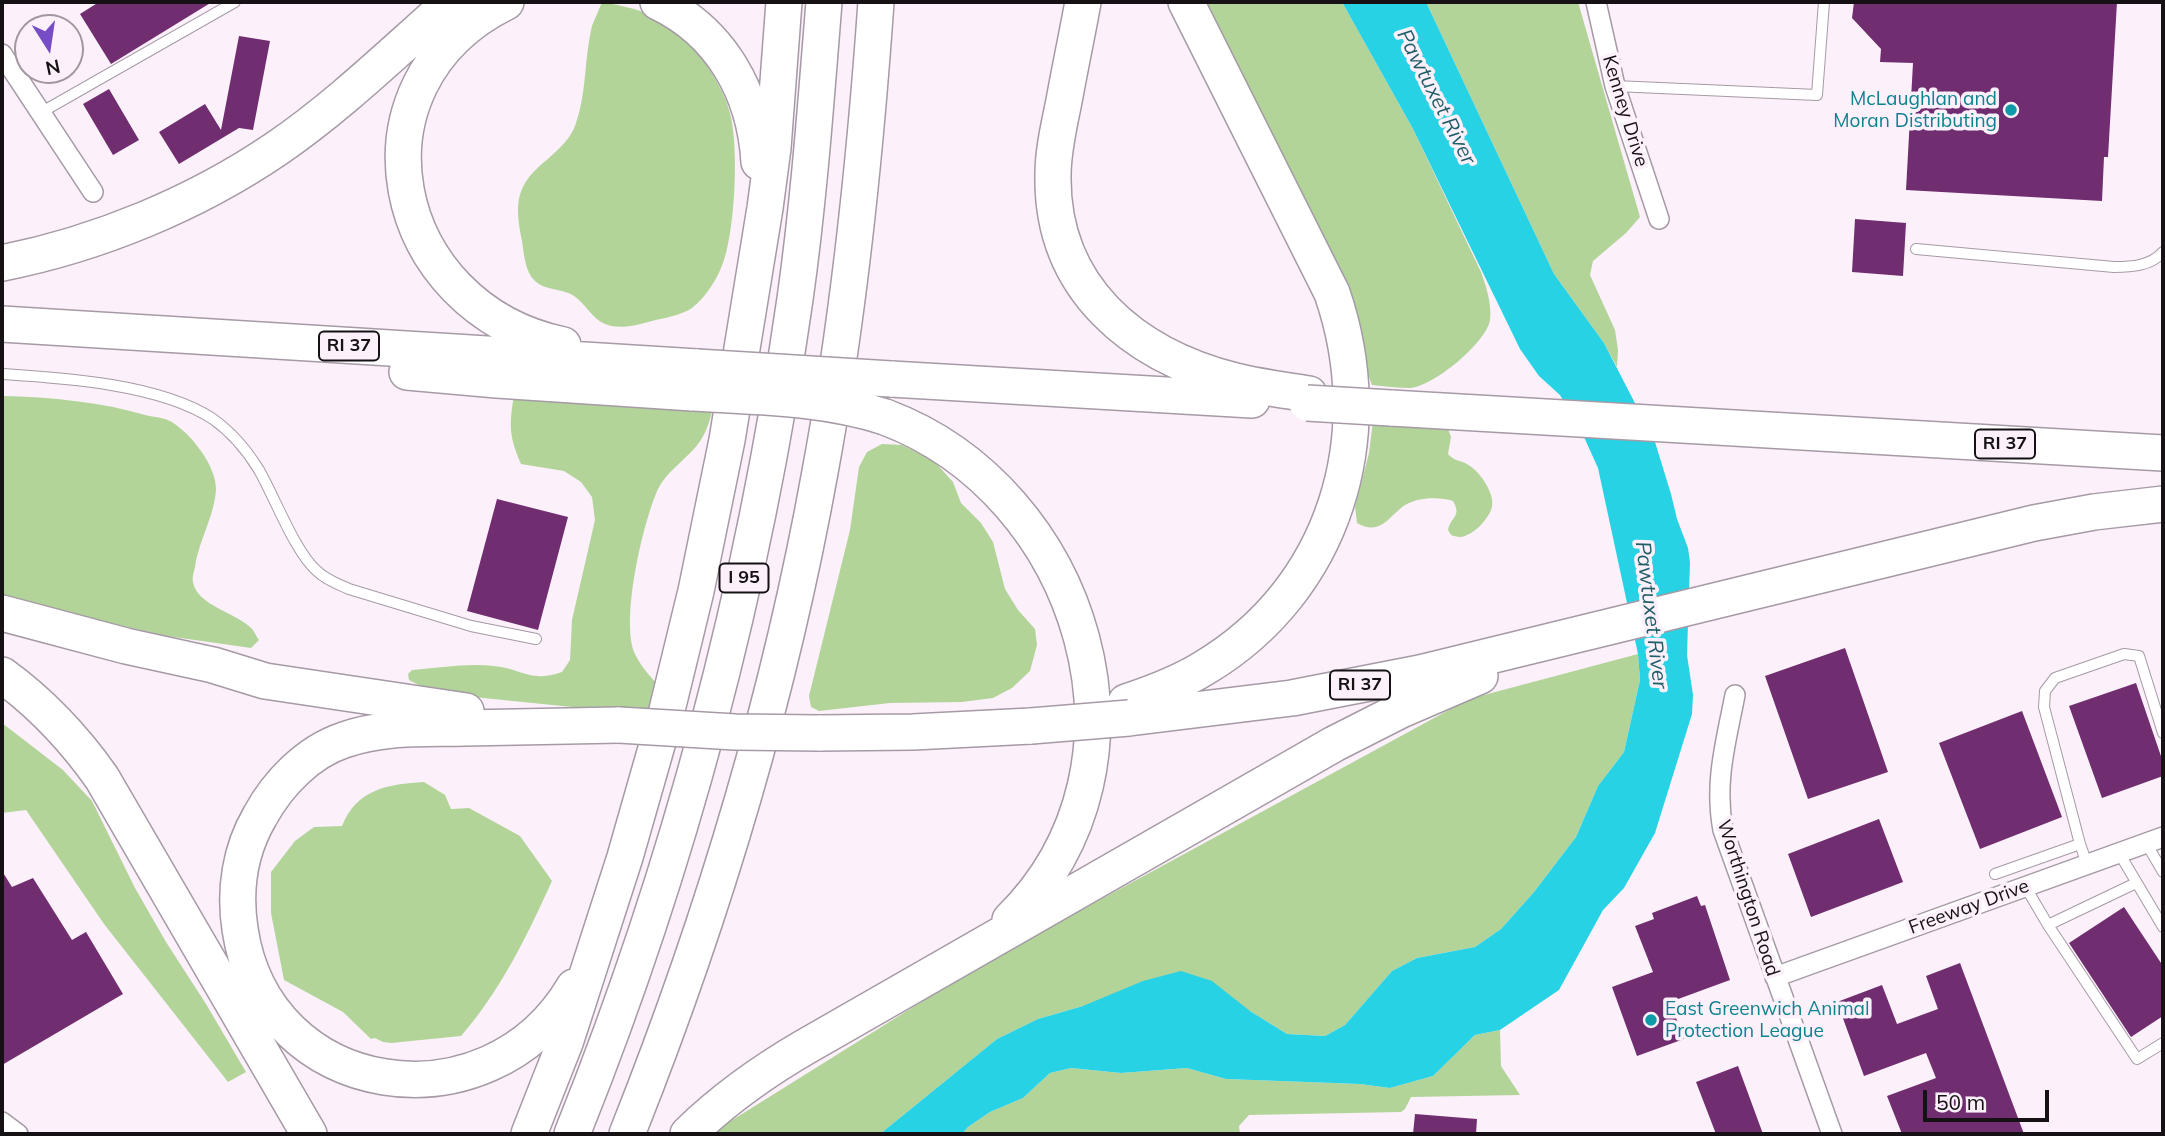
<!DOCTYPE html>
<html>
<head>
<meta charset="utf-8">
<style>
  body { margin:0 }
  #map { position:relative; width:2165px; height:1136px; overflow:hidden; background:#fcf0fb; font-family:Mulish,sans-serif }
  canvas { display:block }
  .frame { position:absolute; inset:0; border:4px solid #151114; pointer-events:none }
  .north { position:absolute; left:14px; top:14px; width:70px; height:70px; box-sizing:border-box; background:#fcf0fb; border:2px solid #a0979f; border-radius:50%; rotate:168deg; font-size:19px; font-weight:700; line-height:28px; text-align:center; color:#151114 }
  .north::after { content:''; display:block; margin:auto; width:24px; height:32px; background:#764dc6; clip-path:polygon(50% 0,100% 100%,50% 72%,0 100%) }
  .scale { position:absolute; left:1923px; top:1090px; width:126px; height:32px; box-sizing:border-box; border:4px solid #151114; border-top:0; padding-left:9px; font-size:21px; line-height:24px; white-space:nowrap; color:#151114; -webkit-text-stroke:5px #fcf0fb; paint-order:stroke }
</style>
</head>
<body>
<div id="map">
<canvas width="2165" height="1136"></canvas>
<div class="frame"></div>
<div class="north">N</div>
<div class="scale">50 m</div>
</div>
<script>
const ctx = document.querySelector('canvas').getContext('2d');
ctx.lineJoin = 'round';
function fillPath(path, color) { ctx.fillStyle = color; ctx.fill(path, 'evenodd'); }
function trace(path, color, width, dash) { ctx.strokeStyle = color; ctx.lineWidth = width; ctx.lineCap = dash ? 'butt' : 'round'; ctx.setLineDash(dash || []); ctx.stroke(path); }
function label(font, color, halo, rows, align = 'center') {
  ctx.font = font + ' Mulish,sans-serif'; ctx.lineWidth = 7; ctx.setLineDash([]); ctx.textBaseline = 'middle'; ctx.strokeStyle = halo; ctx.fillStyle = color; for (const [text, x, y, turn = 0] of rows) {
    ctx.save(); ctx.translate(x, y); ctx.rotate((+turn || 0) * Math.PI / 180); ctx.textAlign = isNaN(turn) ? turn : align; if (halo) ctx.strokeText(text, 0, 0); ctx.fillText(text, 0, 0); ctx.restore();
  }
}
fillPath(new Path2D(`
  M602 2C630 7 658 13 680 33 699 50 724 88 730 113 739 148 735 226 724 260 718 278 707 296 692 308 682 315 664 318 652 321 637 325 620 330 605 324 591 318 586 304 574 296 562 288 546 291 535 281 525 272 524 254 522 241 514 201 516 184 549 158 559 149 570 139 575 126 587 94 584 59 592 26 595 18 599 10 602 2Z
  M1200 2H1342L1413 129 1481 272C1486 286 1492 304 1490 320 1486 343 1434 386 1410 388 1398 388 1384 386 1372 385L1357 346Z
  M1426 2H1578L1640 217 1626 233 1593 261 1590 275 1615 330 1618 350 1617 367 1604 343 1554 274Z
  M514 395 712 411C709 425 704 438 694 449 682 462 666 473 658 489 643 522 620 621 635 654 640 665 649 675 657 684L651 715 434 693 409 680 408 674 412 670C438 668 467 663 494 666 523 669 530 683 562 672L570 660 572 620 595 520 592 497 581 482 564 471 521 464C509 436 509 425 514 395Z
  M2 396C51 397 102 402 149 416 156 417 164 418 170 421 190 432 217 466 216 490 214 517 199 540 195 567 194 571 192 578 193 582 197 605 234 612 250 627 254 630 256 636 259 640L251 648 167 636 2 598Z
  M1373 421 1447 426 1451 437 1448 454C1454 461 1460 460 1467 464 1476 469 1485 480 1489 490 1491 494 1493 501 1492 506 1491 516 1476 532 1467 535 1462 538 1456 537 1451 535L1448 530C1451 516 1462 517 1453 501 1441 497 1421 497 1409 503 1391 511 1383 538 1357 523L1355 507 1369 453Z
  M882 444 902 445 934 461 953 482 961 503 981 523 993 542 1005 589 1018 610 1035 629 1037 645 1030 671 1012 688 993 698 962 702 890 703 819 711 811 707 809 696 850 530 859 467 867 452Z
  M1638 654 1640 680 1624 752 1598 786 1576 837 1534 892 1501 929 1475 947 1417 958 1392 971 1345 1025 1325 1036 1287 1034 1250 1011 1083 1006 1038 1019 997 1039 880 1134H710L982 964 1469 699Z
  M2 723 63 770 92 801 135 888 166 942 206 1004 246 1072 228 1082 104 924 26 810 2 813Z
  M424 782 445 795 451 809 469 808 520 836 552 881C527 936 501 990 461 1036L391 1043 383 1042 375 1038 371 1039 343 1012 284 980 271 913V872L295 841 314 827 342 826C357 789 388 784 424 782Z
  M1500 1030 1501 1066 1520 1095 1411 1097 1405 1109 1401 1112 1249 1115 1239 1126 1240 1134H962L968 1127 990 1112 1023 1098 1050 1073 1071 1068 1121 1073 1187 1068 1226 1079 1360 1084 1390 1088 1433 1076 1475 1035Z`), '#b2d499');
fillPath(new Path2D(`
  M1342 2H1426L1554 274 1604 343 1655 442 1671 494 1677 519 1688 548 1690 562 1687 655 1693 695 1692 714 1655 833 1624 888 1603 910 1559 990 1500 1030 1475 1035 1433 1076 1390 1088 1360 1084 1226 1079 1187 1068 1121 1073 1071 1068 1050 1073 1023 1098 990 1112 968 1127 962 1134H880L997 1039 1038 1019 1083 1006 1143 981 1181 971 1212 981 1250 1011 1287 1034 1325 1036 1345 1025 1392 971 1417 958 1475 947 1501 929 1534 892 1576 837 1598 786 1624 752 1640 680 1638 654 1598 468 1584 437 1560 395 1539 376 1520 349 1413 129Z`), '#28d2e5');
fillPath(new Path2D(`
  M99 2H212L111 64 80 14Z
  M1854 2H2117L2108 157H2104L2102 201 1906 190 1913 63 1880 62 1881 49 1852 18Z
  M239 36 270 41 253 130 239 128 179 164 159 132 205 104 221 130Z
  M109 89 139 140 113 155 83 104Z
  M1855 219 1906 223 1903 276 1852 272Z
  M497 499 568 517 538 630 467 611Z
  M1845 648 1888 772 1808 799 1765 676Z
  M2136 683 2163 762V776L2102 798 2069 706Z
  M2022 711 2062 817 1980 849 1939 743Z
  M1879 819 1903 882 1811 917 1788 854Z
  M2 871 12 887 33 878 72 940 86 932 123 994 2 1065Z
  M1697 896 1701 906 1705 905 1730 980 1670 1002 1684 1039 1637 1056 1612 987 1653 972 1635 926 1654 919 1652 913Z
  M2124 907 2163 966V1016L2131 1037 2069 943Z
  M1960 963 2024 1134H1902L1887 1096 1936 1078 1926 1053 1864 1076 1837 1002 1882 985 1897 1024 1938 1009 1926 976Z
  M1738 1066 1763 1134H1716L1696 1082Z
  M1415 1114 1477 1119 1476 1134H1413Z`), '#702d6f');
const lane = new Path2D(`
  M1615 86 1817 95 1824 2
  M40 113 235 2
  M1916 249 2114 267C2131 267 2151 266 2163 252
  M2 374C64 378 160 384 213 419 231 432 248 452 259 470 275 498 295 552 317 571 326 580 338 584 349 589L471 626 536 639
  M2146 843 2163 872
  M2119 853 2163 927
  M2087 864 2080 844 2044 707 2045 691 2055 678 2124 654 2139 656 2163 733
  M1995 874 2080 844
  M2025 886 2048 925 2137 1059 2163 1043
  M2048 925 2136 883`);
const street = new Path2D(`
  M1596 2 1615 86 1659 219
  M2 54 93 192
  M1735 695C1726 742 1714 782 1723 830L1832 1134
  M1775 977 2163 837
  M2 1122 18 1134`);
const highway = new Path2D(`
  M506 2C340 84 387 308 563 345
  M658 2C721 32 755 93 759 162
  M1083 2C1077 35 1070 68 1064 101 1059 126 1053 150 1053 175 1051 288 1133 355 1235 381 1259 387 1284 390 1309 394
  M2 263C98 244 195 204 276 149 339 106 394 52 451 2
  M2 324 697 367
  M407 372 497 380 693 393
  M891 379 1252 400
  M1391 408 2163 453
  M885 417C1083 491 1169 763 1010 920
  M2 613 126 646 213 665 265 681 466 711
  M2 675C42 704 73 737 102 778L309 1134
  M1126 702C1153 693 1180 683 1204 668 1336 589 1381 435 1332 293L1186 2
  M1129 718 1292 698 1420 673 2034 523 2094 512 2163 504
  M818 733 913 732 1031 726
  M574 987C488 1133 265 1100 240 929 234 890 240 850 260 816 278 783 308 752 344 740 383 726 425 729 465 728 517 727 568 726 619 725
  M529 1134 566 1040 625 857 667 710 696 591 727 440 765 208 773 148 784 2
  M572 1134C680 866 754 585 795 299 809 200 816 101 824 2
  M627 1134C712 921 779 699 820 472 849 316 865 160 876 2
  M688 1134C724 1099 762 1072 805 1047L1334 744 1401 710 1480 676`);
trace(lane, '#a59aa5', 12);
trace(street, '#a59aa5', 22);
trace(highway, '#a59aa5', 38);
trace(lane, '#fff', 10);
trace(street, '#fff', 19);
trace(highway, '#fff', 35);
const highwayBridge = new Path2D(`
  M697 367 891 379
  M693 393C757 397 823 397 885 417
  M1307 403 1391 408
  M619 725 735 732 818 733
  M1031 726 1129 718`);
trace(highwayBridge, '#a59aa5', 38, []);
trace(highwayBridge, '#fff', 35);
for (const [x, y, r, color] of [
  [2011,110,7,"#0f9aa8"],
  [1651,1020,7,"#0f9aa8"]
]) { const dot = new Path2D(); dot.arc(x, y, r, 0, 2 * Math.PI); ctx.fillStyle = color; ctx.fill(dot); trace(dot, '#fcf0fb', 2.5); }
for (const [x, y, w] of [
  [349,346,60],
  [2005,444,60],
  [744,578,49],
  [1360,685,60]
]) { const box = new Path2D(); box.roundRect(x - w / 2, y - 14.5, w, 29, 5); ctx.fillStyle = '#fcf0fb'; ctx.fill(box); trace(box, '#151114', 2); }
label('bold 18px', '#151114', null, [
  ["RI 37",349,346],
  ["RI 37",2005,444],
  ["I 95",744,578],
  ["RI 37",1360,685]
]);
label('19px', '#0d838f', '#fcf0fb', [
  ["McLaughlan and",1997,99],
  ["Moran Distributing",1997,121],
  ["East Greenwich Animal",1665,1009,"left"],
  ["Protection League",1665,1031,"left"]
], 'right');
label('19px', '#151114', '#fcf0fb', [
  ["Kenney Drive",1625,111,73],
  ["Worthington Road",1748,898,72],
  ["Freeway Drive",1969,907,-20]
]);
label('italic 21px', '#1f5e66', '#fcf0fb', [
  ["Pawtuxet River",1436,97,63],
  ["Pawtuxet River",1651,615,83]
]);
</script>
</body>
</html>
